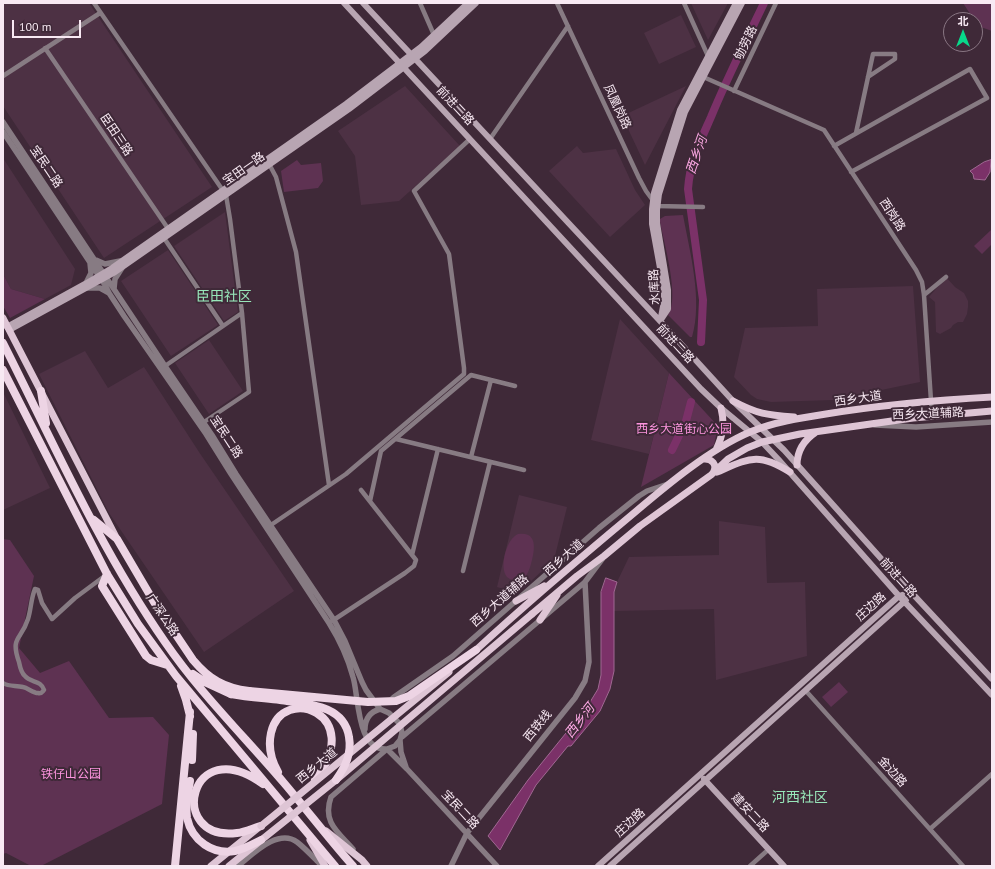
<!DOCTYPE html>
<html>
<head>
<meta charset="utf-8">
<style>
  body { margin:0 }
  #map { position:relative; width:995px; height:869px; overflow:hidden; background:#3f2938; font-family:"PT Sans","Noto Sans SC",sans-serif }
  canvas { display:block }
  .frame { position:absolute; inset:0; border:4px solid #f8e9f3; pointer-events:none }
  .north { position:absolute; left:943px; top:12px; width:40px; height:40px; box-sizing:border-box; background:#3f2938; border:1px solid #897683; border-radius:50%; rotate:0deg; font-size:11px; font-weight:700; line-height:16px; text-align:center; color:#f8e9f3 }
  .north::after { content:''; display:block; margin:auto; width:14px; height:18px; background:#08d98b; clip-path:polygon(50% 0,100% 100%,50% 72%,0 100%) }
  .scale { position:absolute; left:12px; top:20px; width:69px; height:18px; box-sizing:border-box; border:2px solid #f8e9f3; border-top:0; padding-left:5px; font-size:12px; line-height:14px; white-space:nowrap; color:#f8e9f3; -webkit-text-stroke:3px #3f2938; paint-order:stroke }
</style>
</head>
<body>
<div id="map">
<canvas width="995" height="869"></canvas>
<div class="frame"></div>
<div class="north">北</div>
<div class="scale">100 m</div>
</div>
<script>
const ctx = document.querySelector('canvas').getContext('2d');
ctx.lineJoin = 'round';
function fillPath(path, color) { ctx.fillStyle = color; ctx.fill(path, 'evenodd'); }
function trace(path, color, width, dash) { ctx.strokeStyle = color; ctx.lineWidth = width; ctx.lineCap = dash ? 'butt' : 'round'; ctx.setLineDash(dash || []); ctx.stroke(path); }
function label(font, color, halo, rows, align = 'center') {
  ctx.font = font + ' "PT Sans","Noto Sans SC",sans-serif'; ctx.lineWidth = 4; ctx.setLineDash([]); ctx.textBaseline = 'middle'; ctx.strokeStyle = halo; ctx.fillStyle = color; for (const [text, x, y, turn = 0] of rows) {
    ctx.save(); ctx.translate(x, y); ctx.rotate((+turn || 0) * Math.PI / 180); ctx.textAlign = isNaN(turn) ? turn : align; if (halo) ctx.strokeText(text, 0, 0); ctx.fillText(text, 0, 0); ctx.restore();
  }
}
fillPath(new Path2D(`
  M3 3H89L212 187 104 258 3 106Z
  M691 3H728L708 40Z
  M681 15 696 47 659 64 644 33Z
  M405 86 460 146 399 201 361 205 355 156 338 131Z
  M686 86 645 165 622 116Z
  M577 146 583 153 616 149 635 190 645 205 610 237 549 171Z
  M3 158 75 269 71 285 45 299 11 289 3 274Z
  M225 212 238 312 224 321 174 246Z
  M168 250 218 325 171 356 121 281Z
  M946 277 955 287 964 293 968 301V307L967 314 963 322H958L953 325 951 328 940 334 936 332 935 302 929 297Z
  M913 286 920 382 833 400 771 402 757 399 751 395 734 377 745 328 818 326 817 289Z
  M620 319 669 373 649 454 591 440Z
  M209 340 243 391 209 414 175 363Z
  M85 351 108 388 144 367 199 452 294 591 204 652 109 513 39 374Z
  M3 392 50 488 3 510Z
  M519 495 567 507 554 560 518 593 497 587Z
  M719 521 765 527 767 583 805 582 807 656 716 680 714 609 614 611V592L617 582 629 557 719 555Z`), '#4d3144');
fillPath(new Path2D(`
  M963 3H992V31L978 26Z
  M297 160 301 165 321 163 323 181 318 188 284 192 281 171Z
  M683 215C690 253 703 300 692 337H690L668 315C680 298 664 243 660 222V219L665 216Z
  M991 230 992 231V244L982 254 974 246Z
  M3 274 11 289 45 299 10 318 3 306Z
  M669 373 718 426 714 445 641 487Z
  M518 534C537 531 535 548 532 560 529 573 523 589 507 577 499 568 506 539 518 534Z
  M3 539 10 540 34 576 19 648 40 673 69 661 109 718 153 717 169 735 162 804 41 866H31L6 853 3 854Z
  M839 682 848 692 831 707 822 697Z`), '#5e3252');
const water = new Path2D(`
  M991 160 990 172 985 180 974 179 973 174 970 171 984 162Z
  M606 578 617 582 614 592V671L610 689 600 711 571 746H568L536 785 500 850 488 836 528 780 587 707 598 689 601 675V592Z`);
fillPath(water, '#7b3168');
trace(water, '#a06892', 1);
trace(new Path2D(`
  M701 342 703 300 688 189C690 161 700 142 711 117 727 78 746 41 764 3
  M672 450 686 421 691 402`), '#7b3168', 8);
trace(new Path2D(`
  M94 3 226 195 230 219 242 313 249 392 204 422
  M420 3 434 35
  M557 3 639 178 646 191 657 206 703 207
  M684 3 708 56
  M45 48 169 230
  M3 76 100 13
  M701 76 824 130 916 270 922 282 924 295 932 416
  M734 91 776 3
  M856 133 873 54H895V59L868 77
  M490 139 568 26
  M834 146 970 69 987 98 851 172
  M268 162 276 177 296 252 329 485
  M164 238 223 326
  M924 295 946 277
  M165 366 242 313
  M396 439 524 470
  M471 457 491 380
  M370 501 381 451 471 375 515 386
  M268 527 346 474 464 374V368L449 254 414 191 470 139
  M412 555 438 449
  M463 571 490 462
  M332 621 405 573 414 566 416 560 361 490
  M3 683C9 687 16 685 23 687 28 688 33 693 38 693 42 694 42 692 44 690 41 680 31 683 25 676 21 673 20 667 19 662 10 636 21 641 28 619 31 610 31 598 35 589L38 590 42 603 52 619 75 598 106 575
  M806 691 963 866
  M930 829 992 774
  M750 866 769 849`), '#877b83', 4.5);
trace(new Path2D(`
  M3 122 165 366 212 435 236 474 334 620 345 641 362 682 366 690 380 709 389 713 400 724 402 733 400 740 401 752 406 767
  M3 132 105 285 109 293 124 316 206 434 231 474 329 623C339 639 348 658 353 677 359 696 356 751 387 749L407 769 497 866
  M96 260 105 264 120 261
  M86 283 91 273 90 263
  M87 288H100L109 293
  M114 289 115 279 122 268
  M875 425 916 427 992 422
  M389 702 394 697 453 656 599 528 639 496 647 491 668 484
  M365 729C365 718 370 712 380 709
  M402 737 585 582 603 558
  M353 849C338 832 322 822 331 797L387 749 395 746 400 740
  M238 866C253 854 278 828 297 842 306 849 314 858 322 866
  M451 866 467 833 575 698 585 681 589 662 585 582`), '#877b83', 5.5);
trace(new Path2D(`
  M344 3 701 389 721 408 762 442 778 459 899 596 992 695
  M363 3 660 321 733 401 784 450 911 592 992 679
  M661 317 664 301V290L652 224V209L654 193 680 110 736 3
  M660 321 668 309V290L657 223V210L659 194 685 112 742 3
  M7 327 85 284 112 268 346 104 421 47 468 3
  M9 330 115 272 349 109 425 51 476 3
  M704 779 784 866
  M598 866 899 596 911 592
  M610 866 906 600`), '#b8a5b2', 6);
trace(new Path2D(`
  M3 318 116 537
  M733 401C757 414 767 415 794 417
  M716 450C723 435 725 425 721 408
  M703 459C712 458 718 465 713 473
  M797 465C797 450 804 440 816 432
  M717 472C750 458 758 452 790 472
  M516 601 544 586
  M532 614 577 576 604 556 640 526 711 475 728 459 747 448 762 442 800 434 913 418 992 411
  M540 620 557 595
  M476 650C527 603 580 558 634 513 667 485 710 449 750 432 774 422 800 418 826 414 881 405 937 400 992 397
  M326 831 362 860 367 866
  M310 840 325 866
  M211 866 258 828`), '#dec5d5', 7);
trace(new Path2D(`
  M3 343C54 444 100 549 165 642 200 693 244 736 284 783 307 810 329 839 353 866
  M3 370 107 574 138 624 176 676 335 866
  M41 391 46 423
  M94 520 117 539 154 602 193 660C209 679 224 688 249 691
  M107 574 102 586 146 656 151 660 167 665
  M193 674 205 682 231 694
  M181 686 186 700 190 716
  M192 760 193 734
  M278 772C271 760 268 747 271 733 282 683 367 714 315 780
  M261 826C253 828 246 832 237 833 166 842 189 730 263 784
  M175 866 190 712`), '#edd4e4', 8);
trace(new Path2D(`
  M261 826 449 672
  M229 866 336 780 532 614`), '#dec5d5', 7);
trace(new Path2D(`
  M249 691 368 702 396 701 409 696 422 687 476 650
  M231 694C247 697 263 698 280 700 306 704 344 704 349 737 352 754 345 767 336 780
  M190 781C188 793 185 806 187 818 192 841 213 855 235 851 244 849 253 844 261 840`), '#edd4e4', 8);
label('12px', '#f8e9f3', '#3f2938', [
  ["劬劳路",746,43,-64],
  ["前进二路",455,106,47],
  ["凤凰岗路",617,107,65],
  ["臣田三路",116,135,56],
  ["宝民二路",46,167,56],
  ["宝田一路",244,169,-35],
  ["西岗路",892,215,57],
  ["水库路",655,287,-93],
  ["前进二路",675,344,47],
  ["西乡大道",858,399,-8],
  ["西乡大道辅路",928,414,-2],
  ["宝民二路",226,437,57],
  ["西乡大道",564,558,-41],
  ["前进二路",898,578,48],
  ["西乡大道辅路",500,601,-41],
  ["庄边路",871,607,-42],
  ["广深公路",162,615,56],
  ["西铁线",538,726,-51],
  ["西乡大道",317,766,-39],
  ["金边路",892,772,48],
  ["宝民二路",460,810,47],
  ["建安二路",750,813,47],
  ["庄边路",630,823,-42]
]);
label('12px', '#fd95df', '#3f2938', [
  ["西乡大道街心公园",684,430],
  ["铁仔山公园",71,775]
]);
label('italic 13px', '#fca8e3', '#3f2938', [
  ["西乡河",697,155,-71],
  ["西乡河",580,721,-52]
]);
label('14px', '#98e7ba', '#3f2938', [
  ["臣田社区",224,297],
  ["河西社区",800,798]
]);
</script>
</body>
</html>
